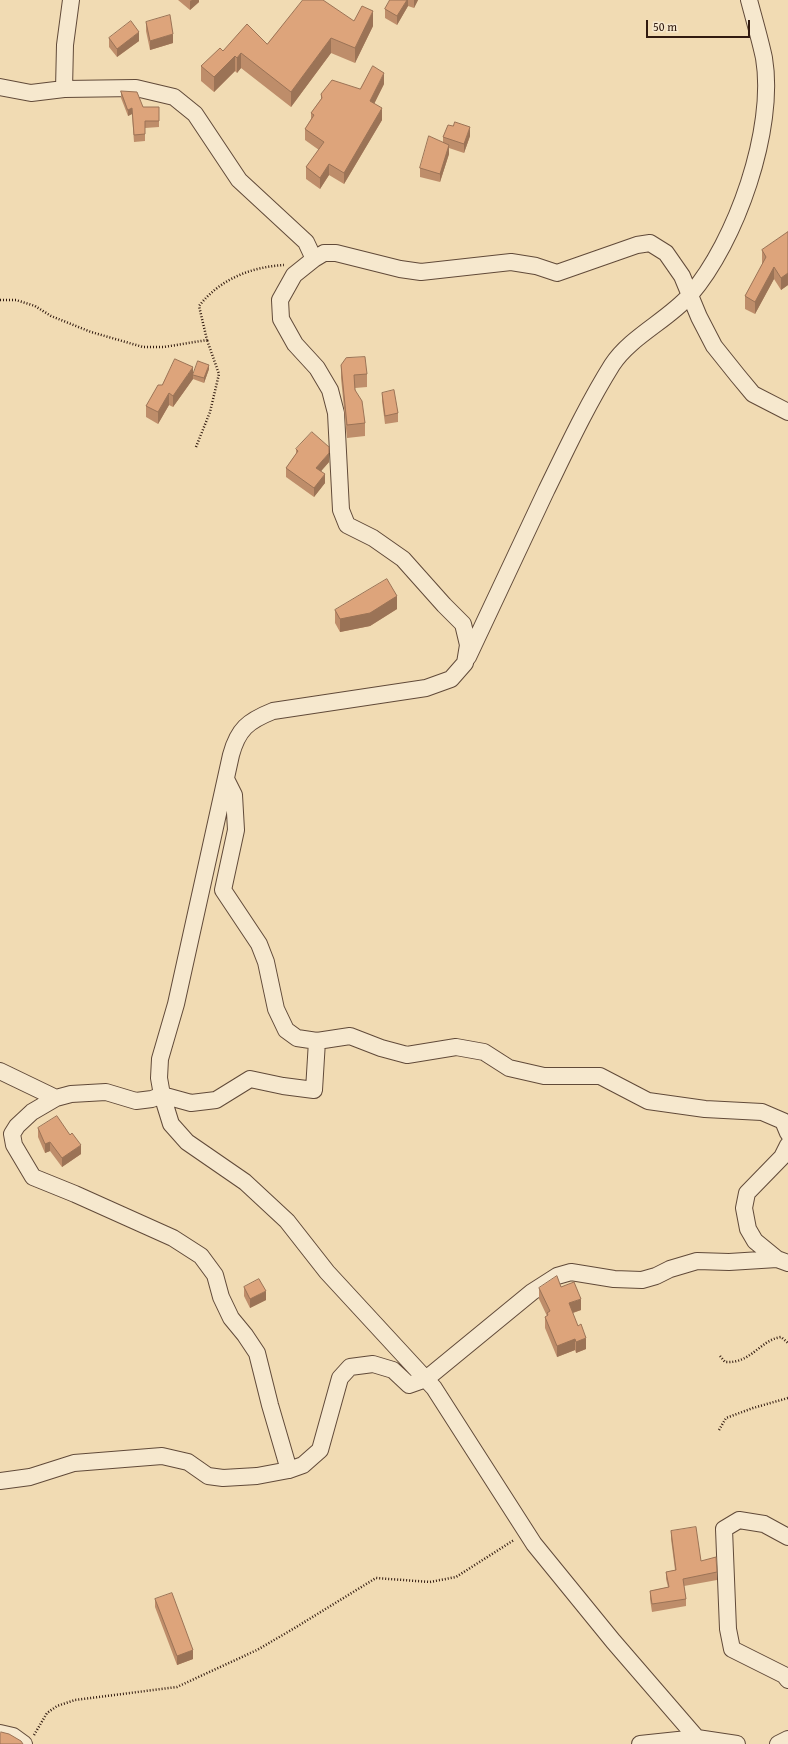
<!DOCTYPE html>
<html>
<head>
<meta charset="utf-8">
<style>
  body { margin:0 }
  #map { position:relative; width:788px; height:1744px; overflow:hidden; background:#f1dbb3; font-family:"Gentium Book Plus",serif }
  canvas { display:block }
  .scale { position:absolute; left:646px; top:20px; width:104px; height:18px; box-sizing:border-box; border:2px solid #311a10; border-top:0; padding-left:5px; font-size:12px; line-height:14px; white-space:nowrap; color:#311a10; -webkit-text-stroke:3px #f6e8ce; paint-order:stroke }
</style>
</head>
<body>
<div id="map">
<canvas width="788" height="1744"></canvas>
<div class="scale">50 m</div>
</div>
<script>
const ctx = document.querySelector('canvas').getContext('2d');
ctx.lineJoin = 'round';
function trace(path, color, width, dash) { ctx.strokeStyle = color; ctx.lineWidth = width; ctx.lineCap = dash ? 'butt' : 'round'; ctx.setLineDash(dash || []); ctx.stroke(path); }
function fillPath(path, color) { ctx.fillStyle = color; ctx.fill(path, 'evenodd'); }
const minor = new Path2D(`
  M0 87 31 93 64 89 136 88 174 97 195 114 239 180 306 242 314 259
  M64 89 65 45 71 0
  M468 657C494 601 520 546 546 491 567 448 587 405 612 365 630 337 668 320 690 295 736 242 776 129 764 58 760 39 754 19 749 0
  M226 779 234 795 236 830 223 890 259 944 266 962 276 1009 286 1030 297 1038 317 1041 350 1036 381 1048 407 1055 456 1047 484 1052 509 1068 544 1076H600L648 1101 705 1109 762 1112 783 1121 788 1133
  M0 1071 56 1098
  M788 1145 782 1157 747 1193 744 1208 748 1229 755 1241 777 1259 788 1263
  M289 1470 270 1405 257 1353 245 1335 231 1318 221 1297 215 1275 201 1256 173 1238 75 1194 33 1177 14 1145 12 1134 17 1126 32 1112 56 1098 71 1094 106 1092 136 1101 152 1099 162 1095 191 1103 216 1100 250 1079 283 1086 314 1090 317 1041
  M0 1481 30 1477 74 1463 162 1456 188 1462 208 1476 223 1478 257 1476 289 1470 303 1465 320 1450 340 1378 350 1367 373 1364 393 1370 409 1385 426 1379 532 1292 557 1276 571 1272 614 1279 642 1280 656 1276 670 1269 697 1261 729 1262 777 1259
  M788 1537 764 1524 739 1520 724 1529 728 1629 732 1649 784 1675 788 1680
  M0 1733 13 1736 24 1744
  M640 1744 697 1738 737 1744
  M702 1744 613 1641 534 1544 434 1388 327 1272 287 1221 245 1182 187 1142 171 1124 162 1095 159 1078 160 1059 176 1004 231 755C238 729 248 721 273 711L426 688 451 679 465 663 468 645 463 624 444 605 403 559 373 538 347 525 341 510 336 413 330 390 317 368 295 344 281 319 280 300 294 275 314 259 324 253H336L400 269 421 272 511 262 536 266 557 273 637 245 650 243 666 253 682 276 699 317 714 346 738 376 753 394 788 412
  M778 1744 788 1739`);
trace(minor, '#614a39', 18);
trace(new Path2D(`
  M0 300H16L35 306 51 316 91 332 143 347H164L207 340 199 306C220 279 251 267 284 265
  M196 447 210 412 219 374 207 340
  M720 1356 725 1362C751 1364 760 1340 781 1337L788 1343
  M719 1430 726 1418 753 1408 788 1398
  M34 1735 47 1713 57 1706 75 1700 177 1687 257 1650 293 1629 376 1578 430 1582 456 1577 514 1540`), '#311a10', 2.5, [1, 2]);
trace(minor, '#f6e8ce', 16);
fillPath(new Path2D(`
  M178 0H199V2L190 10Z
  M390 0H418L414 8 408 6 397 25 385 18V9Z
  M354 21 373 26 355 63 331 53 291 107 241 68 237 73 235 71 214 92 201 81V66L223 51 267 44Z
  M146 22 173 43 150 50 146 31Z
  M109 38 139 41 117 57 109 47Z
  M384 84 374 104 382 120 344 184 329 175 320 189 306 179V167L319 150 305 140V129L311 119V113L321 99V94L360 89Z
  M121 91 143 107H159V127L145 128V141L134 142 132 114 128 116 121 98Z
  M470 136 464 153 449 148V154L440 182 420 177V168L443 142V137Z
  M788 232V285L781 290 774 279 755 314 745 309V296L763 264 762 263V250Z
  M341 365 367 374V387L355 388 365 423V436L347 438 341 378Z
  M209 369 204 383 193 379 173 407 169 405 158 424 146 417V406L162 385Z
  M382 393 398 413V422L385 424 382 401Z
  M296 449 329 462 321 471 325 483 314 497 286 477V468L296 454Z
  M397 609 370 626 340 632 335 623V610Z
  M38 1128 81 1154 62 1167 50 1151 45 1153 38 1137Z
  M244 1287 266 1300 250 1308 244 1296Z
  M561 1287 581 1310 573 1313 586 1349 576 1353 575 1350 557 1357 545 1328V1317L547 1316 539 1299V1288Z
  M671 1531 701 1561 717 1572V1580L684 1586 686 1599V1606L652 1612 650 1599V1591L668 1587 666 1579V1572L675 1570 671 1539Z
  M155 1599 193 1659 177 1665 155 1607Z`), '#be8d6a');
fillPath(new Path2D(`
  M192 0H199V2L190 10V1Z
  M407 0H408V6L397 25V16Z
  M414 0H418L414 8Z
  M373 11V26L355 63V48Z
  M139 32V41L117 57V49Z
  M173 34V43L150 50V41Z
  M331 38V53L291 107V92Z
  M241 53V68L237 73V58Z
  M235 56V71L214 92V77Z
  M384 73V84L370 112V101Z
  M132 108V114L128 116V110Z
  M382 108V120L344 184V173Z
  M470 127V136L464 153V144Z
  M449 145V154L440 182V174Z
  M329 164V175L320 189V178Z
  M774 267V279L755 314V302Z
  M788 273V285L781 290V278Z
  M209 365V369L204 383V378Z
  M193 367V379L173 407V396Z
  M169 393V405L158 424V412Z
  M329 453V462L316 477V468Z
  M325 474V483L314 497V488Z
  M397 596V609L370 626 340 632V619Z
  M50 1142V1151L45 1153V1144Z
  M81 1145V1154L62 1167V1158Z
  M266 1291V1300L250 1308V1299Z
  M581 1299V1310L569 1314V1303Z
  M586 1338V1349L576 1353V1342Z
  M575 1339V1350L557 1357V1346Z
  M193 1650V1659L177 1665V1656Z`), '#9b7356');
const building = new Path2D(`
  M303 0H323L354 21 362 6 373 11 355 48 331 38 291 92 241 53 237 58 235 56 214 77 201 66 220 48 223 51 247 24 267 44Z
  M390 0H407L397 16 385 9Z
  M170 15 173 34 150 41 146 22Z
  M131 21 139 32 117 49 109 38Z
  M373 66 384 73 370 101 382 108 344 173 329 164 320 178 306 167 324 142 305 129 314 115 311 113 322 98 321 94 332 80 360 89Z
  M121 91 137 92 143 107H159V121H145V134L134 135 132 108 128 110Z
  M455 122 470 127 464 144 443 137 448 125 453 126Z
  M429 136 449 145 440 174 420 168Z
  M788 232V273L781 278 774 267 755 302 745 296 766 257 762 250Z
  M365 357 367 374 354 375 355 390 362 401 365 423 347 425 341 365 346 358Z
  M175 359 193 367 173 396 169 393 158 412 146 406 158 385H162Z
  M198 361 209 365 204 378 193 375Z
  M394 390 398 413 385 416 382 393Z
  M312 432 329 447V453L316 468 325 474 314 488 286 468 298 451 296 449Z
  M387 579 397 596 370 613 340 619 335 610Z
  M57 1116 70 1135 72 1133 81 1145 62 1158 50 1142 45 1144 38 1128Z
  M557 1276 561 1287 574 1282 581 1299 569 1303 578 1326 581 1324 586 1338 576 1342 575 1339 557 1346 545 1317 548 1315 547 1313 550 1311 539 1288Z
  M259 1279 266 1291 250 1299 244 1287Z
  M696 1527 701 1561 716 1557 717 1572 683 1579 686 1599 652 1604 650 1591 669 1587 666 1572 676 1570 671 1531Z
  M172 1593 193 1650 177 1656 155 1599Z
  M1 1732 9 1734 21 1741 23 1744H0V1733Z`);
fillPath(building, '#dda47b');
trace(building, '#9b7356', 1);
</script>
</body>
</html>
